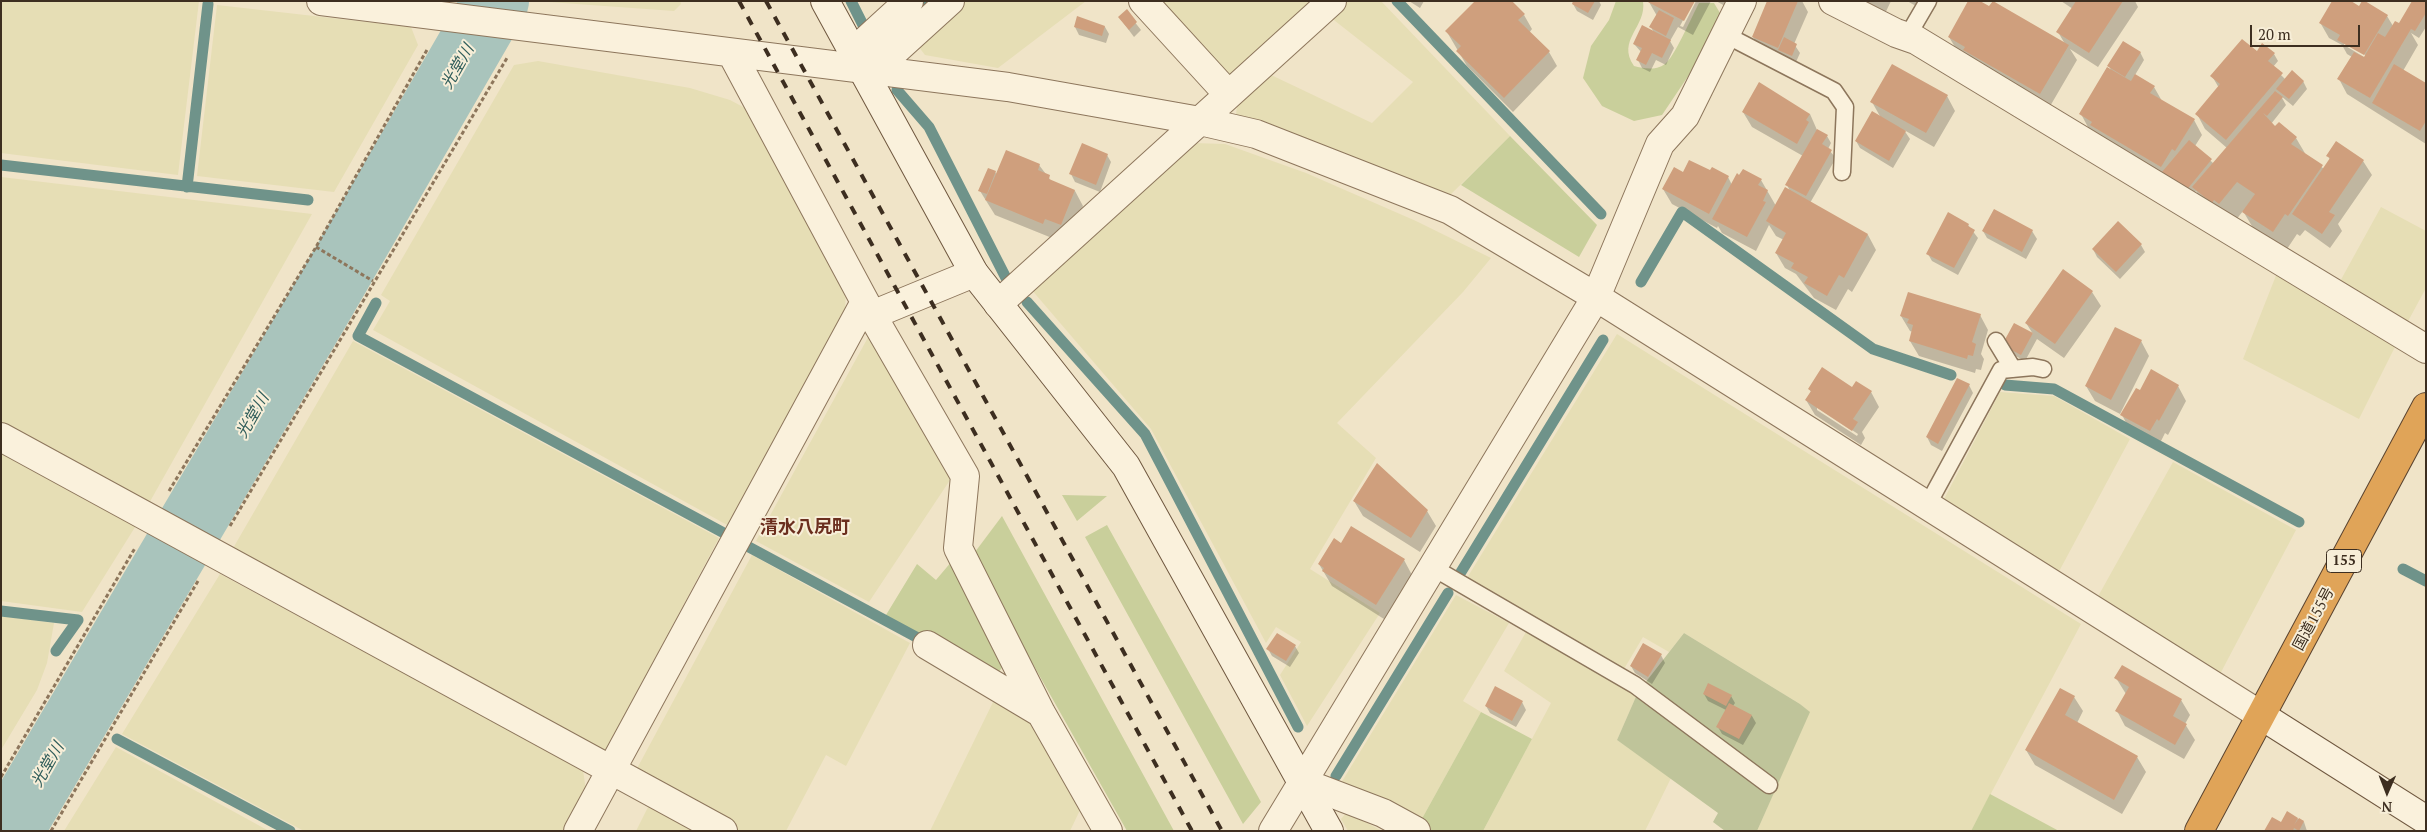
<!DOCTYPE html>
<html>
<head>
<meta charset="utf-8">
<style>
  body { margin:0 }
  #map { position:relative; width:2427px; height:832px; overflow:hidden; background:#f0e4c8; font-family:"PT Serif",serif }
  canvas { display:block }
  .frame { position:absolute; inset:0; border:2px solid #3d2e20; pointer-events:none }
  .north { position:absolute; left:2362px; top:767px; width:50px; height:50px; -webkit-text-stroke:4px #f7eed8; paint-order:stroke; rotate:181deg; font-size:14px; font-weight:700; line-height:20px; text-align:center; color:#3d2e20 }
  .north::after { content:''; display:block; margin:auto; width:18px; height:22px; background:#3d2e20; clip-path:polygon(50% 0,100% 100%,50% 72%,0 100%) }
  .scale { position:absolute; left:2250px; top:25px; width:110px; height:22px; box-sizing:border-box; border:2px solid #3d2e20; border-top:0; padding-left:6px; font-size:15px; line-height:18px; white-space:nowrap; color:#3d2e20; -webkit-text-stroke:4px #f7eed8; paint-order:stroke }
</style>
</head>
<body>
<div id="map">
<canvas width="2427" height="832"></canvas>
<div class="frame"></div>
<div class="north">N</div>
<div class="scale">20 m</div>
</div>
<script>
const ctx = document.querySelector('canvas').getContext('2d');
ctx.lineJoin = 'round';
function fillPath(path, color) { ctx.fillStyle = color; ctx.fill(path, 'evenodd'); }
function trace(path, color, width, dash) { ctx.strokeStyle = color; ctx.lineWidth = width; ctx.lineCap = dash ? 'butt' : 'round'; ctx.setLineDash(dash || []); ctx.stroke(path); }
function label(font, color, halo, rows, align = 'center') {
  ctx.font = font + ' "PT Serif","Noto Sans JP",serif'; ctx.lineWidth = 4; ctx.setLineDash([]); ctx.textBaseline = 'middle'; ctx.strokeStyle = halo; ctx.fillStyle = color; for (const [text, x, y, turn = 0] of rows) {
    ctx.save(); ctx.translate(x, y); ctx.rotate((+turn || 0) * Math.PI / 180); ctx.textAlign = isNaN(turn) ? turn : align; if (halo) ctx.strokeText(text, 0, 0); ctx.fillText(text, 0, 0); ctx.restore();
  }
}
fillPath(new Path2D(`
  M1 1H199L178 175 1 153Z
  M680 1 681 4 674 11 549 2Z
  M959 1H1086L998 68 925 55 915 42Z
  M1161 1H1313L1232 79Z
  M1347 1H1381L1510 136 1447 198 1359 159 1236 116 1237 104 1269 74 1372 123 1413 82 1330 17Z
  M217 5 411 27 418 45 334 192 197 176Z
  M538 61 690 88 730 100 745 108 758 121 846 288 845 311 729 526 373 330 390 301 381 295 514 65Z
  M1193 143 1225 144 1306 173 1416 221 1491 258 1463 292 1337 423 1376 458 1310 569 1380 613 1307 726 1280 675 1301 642 1276 627 1266 643 1151 429 1031 289Z
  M1 177 312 214 148 505 1 421Z
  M2381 207 2426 231V288L2406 325 2338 285Z
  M2277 273 2396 345 2359 419 2243 359Z
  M871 332 952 477 869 602 756 541Z
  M1617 334 2081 624 1971 831H1757L1809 712 1800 704 1684 633 1669 652 1643 637 1624 669 1467 578Z
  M353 341 719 538 606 750 594 753 232 550Z
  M2000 392 2054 396 2130 439 2056 577 1942 503Z
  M1 448 137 524 82 612 1 601Z
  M2173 462 2296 530 2219 676 2096 600Z
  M752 555 910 643 846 766 826 755 786 831H738L634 774Z
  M220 574 583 770 586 791 564 831H304L122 734Z
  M1456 595 1509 623 1463 701 1481 712 1419 824 1341 783Z
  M1 616 54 623 47 663 37 690 1 750Z
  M1526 632 1638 692 1617 740 1671 778 1645 831H1483L1551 703 1504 671Z
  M996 696 1039 725 1081 808 1070 831H930Z
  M116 747 269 831H64Z
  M649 805 698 831H636Z
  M1347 812 1382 831H1348L1341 819Z`), '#e6deb5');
fillPath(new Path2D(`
  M1616 1H1643C1647 27 1616 40 1634 66 1645 69 1659 71 1667 62 1676 53 1692 16 1699 3H1714L1720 13 1699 60 1662 115 1634 121 1602 106 1583 78 1591 46 1609 20Z
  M1510 136 1597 225 1579 257 1461 185Z
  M1062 495 1107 496 1077 521Z
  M1002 516 1174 831H1127L972 556Z
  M1107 525 1261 802 1243 824 1085 537Z
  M952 561 1004 665 998 673 928 630 923 637 886 615 917 564 936 580Z
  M1481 712 1532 739 1483 831H1431L1419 824Z
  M1990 794 2059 831H1971Z`), '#c9cf9b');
fillPath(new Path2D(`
  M1684 633 1800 704 1810 712 1757 831H1725L1713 822 1718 813 1617 740 1638 692Z`), '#bfc49a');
fillPath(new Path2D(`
  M1409 1H1424L1420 8Z
  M1574 1H1599L1601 5 1593 20 1577 11 1573 4Z
  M1693 1 1680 26 1683 27 1696 1H1711L1693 35 1678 27 1670 41 1674 48 1666 65 1656 60 1650 72 1642 68 1638 60 1642 53 1634 44 1654 33 1651 27 1657 16 1649 2Z
  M1716 1H1727L1725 6Z
  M1768 1H1802L1808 12 1794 44 1800 53 1796 62 1762 51 1753 37Z
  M1836 1H1891L1880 24Z
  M1907 1H1919L1916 6Z
  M2061 1H2135L2138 7 2098 67 2070 49 2077 60 2049 108 1958 52 1949 37 2065 44 2058 32 2073 9Z
  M2426 1V27L2419 38 2411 33 2418 45 2403 71 2426 84V144L2347 94 2339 79 2352 57 2347 54 2342 45 2329 38 2321 24 2359 8 2387 16 2393 26 2404 27ZM2344 42 2370 58 2369 60 2344 45Z
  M1126 11 1141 30 1134 37 1119 17Z
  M1524 15 1532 29 1529 33 1549 52 1557 66 1513 112 1467 66 1447 32Z
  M1075 27H1105L1109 34 1106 43 1079 35Z
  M2140 52 2144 60 2135 75 2154 87 2162 101 2194 120 2202 135 2195 146 2214 164 2227 148 2205 129 2197 114 2219 88 2212 76 2261 56 2274 54 2278 61 2273 67 2285 79 2303 81 2307 89 2293 106 2281 96 2286 105 2271 124 2296 138 2306 155 2324 169 2330 160 2328 156 2363 161 2372 175 2338 224 2342 231 2330 248 2305 230 2300 236 2297 234 2285 252 2256 233 2243 211 2232 225 2206 208 2196 191 2190 198 2100 139 2097 133 2089 129 2081 114 2112 72 2109 66Z
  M1947 96 1955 111 1934 147 1904 130 1910 139 1893 168 1860 148 1856 141 1881 118 1872 102Z
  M1743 112 1810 114 1817 130 1827 136 1831 143 1828 149 1836 158 1810 203 1868 235 1876 250 1852 292 1848 289 1836 310 1814 298 1796 274 1785 268 1776 253 1784 240 1776 236 1769 225 1756 251 1722 233 1718 226 1717 228 1672 204 1663 189 1684 173 1711 172 1728 177 1732 185 1761 180 1776 206 1790 191 1787 185 1803 156 1752 127Z
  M1107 155 1111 162 1100 192 1075 182 1071 174Z
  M1039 165 1052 182 1075 191 1083 206 1069 239 1054 233 1052 238 995 215 980 191 995 172 997 175Z
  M1994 211 2032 231 2037 239 2026 259 1987 238 1983 231Z
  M2118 223 2141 245 2145 252 2120 279 2097 257 2093 249Z
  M1968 225 1978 238 1958 275 1932 261 1928 254Z
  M2092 292 2101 306 2064 358 2037 339 2025 361 2008 352 2014 325 2033 334 2026 323Z
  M1980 315 1988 330 1981 354 1984 359 1981 370 1976 369 1975 373 1919 356 1910 341 1913 332 1910 331 1901 316Z
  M2141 341 2149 356 2120 414 2095 401 2086 386Z
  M1969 385 1973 393 1942 451 1931 445 1927 437Z
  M2178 386 2186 401 2168 435 2165 433 2159 445 2130 430 2122 415 2140 391Z
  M1809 389H1853L1871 392 1879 407 1862 432 1865 438 1861 445 1815 415 1806 400 1812 393ZM1817 407 1858 434 1857 436 1817 410Z
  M1354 501 1427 511 1436 526 1420 552 1363 516Z
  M1341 544 1404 560 1412 575 1384 619 1332 586 1319 564Z
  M1295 646 1299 653 1290 667 1272 656 1268 649Z
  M1661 655 1665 663 1652 684 1635 673 1631 666Z
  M2116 678 2181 700 2190 715 2185 724 2195 740 2184 759 2125 726 2117 711 2126 694Z
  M1704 694 1731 696 1735 703 1733 706 1752 716 1756 723 1743 745 1722 734 1718 727 1726 710 1708 701Z
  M2074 697 2083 711 2077 723 2137 757 2146 772 2122 814 2035 765 2026 750Z
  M1522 702 1526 710 1516 727 1490 713 1486 706Z
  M2287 813 2304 822 2307 831H2266L2281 824Z`), '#0003');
trace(new Path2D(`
  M851 1 864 27
  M1397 1 1601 214
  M910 16 927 1
  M897 90 929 127 1006 278
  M1 165 308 200
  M187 187 208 4
  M352 205 371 218
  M335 280 350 288
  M1641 282 1682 212 1873 349 1951 375
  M1027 302 1145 434 1298 727
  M376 303 358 336 722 532
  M2005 385 2054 389 2299 522
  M747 546 918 638
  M2403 569 2426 581
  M1461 572 1603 340
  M1 611 78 620 56 651
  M82 662 103 672
  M76 718 92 726
  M117 739 290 831
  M1336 776 1448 593`), '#6f938a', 11);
trace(new Path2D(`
  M10 831 319 307 496 1`), '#a9c4bc', 66);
fillPath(new Path2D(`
  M1475 1H1512L1525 14 1518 20 1550 51 1504 98 1456 51 1461 46 1445 31Z
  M1573 1H1595L1588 13 1572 4Z
  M1646 1H1695L1684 21Z
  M1767 1H1798L1778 48 1752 37Z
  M1968 1H1980L1989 6 1993 1 2069 45 2040 94 1963 50 1965 47 1948 37Z
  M2076 1H2123L2089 53 2056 32Z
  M2332 1H2351L2359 6 2362 1H2365L2388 15 2364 55 2337 40 2340 35 2319 23Z
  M2412 1H2426V13L2415 31 2411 29 2370 98 2337 79 2354 52 2364 57 2378 33 2385 37 2395 21 2399 23Z
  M1127 9 1137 22 1129 30 1118 17Z
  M1659 10 1674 18 1666 36 1649 27Z
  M1077 16 1105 26 1102 36 1074 27Z
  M1642 25 1671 40 1662 58 1652 53 1646 65 1636 60 1642 48 1633 44Z
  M1784 37 1797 44 1792 56 1778 50Z
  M2242 39 2257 51 2262 43 2275 53 2268 61 2283 73 2226 140 2195 114 2220 84 2210 76Z
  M2123 41 2141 52 2125 77 2107 66Z
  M1892 64 1948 95 1926 133 1870 102Z
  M2394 64 2426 83V121L2420 131 2372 103Z
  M2107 67 2131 81 2135 74 2155 86 2150 93 2195 119 2175 151 2172 149 2161 167 2090 125 2092 122 2079 114Z
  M2292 70 2304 81 2289 99 2276 89Z
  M1759 82 1810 114 1806 120 1809 122 1797 144 1742 112Z
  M2275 91 2283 97 2267 116 2263 113 2275 126 2279 122 2297 137 2291 144 2323 165 2288 216 2285 214 2273 232 2242 212 2255 194 2237 182 2219 204 2214 200 2212 203 2192 187Z
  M1872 111 1906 131 1889 161 1855 141Z
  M1817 129 1828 135 1822 144 1832 150 1806 196 1785 185Z
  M2189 140 2212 159 2185 192 2162 172Z
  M2336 141 2364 160 2329 212 2335 215 2322 234 2292 214 2330 158 2326 156Z
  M1082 143 1108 154 1096 185 1069 174Z
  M1006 150 1040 164 1038 170 1050 175 1049 179 1075 190 1061 225 1045 219 1043 224 985 200Z
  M1689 160 1710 170 1712 167 1729 176 1709 214 1662 189 1674 167 1683 172Z
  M988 168 996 171 987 194 978 191Z
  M1743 169 1762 179 1758 185 1768 190 1763 201 1766 202 1747 237 1712 219 1737 173 1739 175Z
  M1785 187 1868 234 1844 278 1839 275 1827 296 1804 283 1808 277 1791 268 1794 263 1775 253 1786 233 1766 221Z
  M1994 209 2033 230 2022 252 1982 231Z
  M1948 212 1969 224 1968 226 1975 230 1954 268 1926 254Z
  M2118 221 2142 244 2116 272 2092 249Z
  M2063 269 2093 291 2055 344 2025 323Z
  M1908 292 1981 314 1972 342 1976 344 1973 356 1968 355 1967 359 1909 341 1913 325 1907 323 1909 319 1900 316Z
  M2014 323 2033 333 2021 355 2002 345Z
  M2115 327 2142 340 2111 400 2085 386Z
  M1822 367 1852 387 1856 381 1872 391 1853 419 1858 422 1852 431 1805 400 1811 391 1808 389Z
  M2151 369 2179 385 2159 421 2157 419 2150 431 2120 415 2136 388 2140 390Z
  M1957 378 1970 384 1938 444 1926 437Z
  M1377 463 1428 510 1411 538 1353 501Z
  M1351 526 1405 559 1376 605 1322 571 1324 568 1318 564 1334 538 1341 543Z
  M1277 633 1296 645 1286 661 1266 649Z
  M1643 643 1662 654 1648 677 1630 666Z
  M2122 665 2182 699 2173 716 2187 724 2175 745 2115 711 2129 687 2114 678Z
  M1708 683 1732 695 1726 706 1703 694Z
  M1495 686 1523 701 1512 721 1485 706Z
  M2060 688 2075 696 2065 715 2138 756 2114 800 2025 750Z
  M1729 703 1752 715 1739 739 1716 727Z
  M2287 811 2298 818 2294 825 2299 818 2304 821 2299 831 2294 828 2293 831H2264L2272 817 2281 822Z`), '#cf9f7d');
const lane = new Path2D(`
  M1726 35 1834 91 1845 107 1842 172
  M1907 37 1928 1
  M1996 341 2013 369
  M1927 506 2001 370 2033 367 2043 369
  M1432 567 1635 685 1769 785`);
const street = new Path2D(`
  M321 1 1008 87 1200 121 1256 134 1450 210 1596 297 2262 716
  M1143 1 1228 94
  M1833 1 1896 33 1916 40 2426 349
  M853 52 909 1
  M732 54 872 315 965 476 958 548 1041 713 1108 831
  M874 70 950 1
  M998 304 1332 1
  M872 315 974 273
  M1 437 723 831
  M927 645 1041 713
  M1302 782 1383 813 1416 831
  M578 831 865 302
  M1273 831 1596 297 1660 144 1685 116 1742 1`);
const secondary = new Path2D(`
  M825 1 974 273 1126 466 1329 831
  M2262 716 2426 820`);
const highway = new Path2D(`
  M2199 831 2426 407`);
trace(lane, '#8d765c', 19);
trace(street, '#8d765c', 30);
trace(secondary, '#6f573f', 30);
trace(highway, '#5b4430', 30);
trace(new Path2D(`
  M316 247 373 281
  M169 491 316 247 428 48
  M230 526 507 58
  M1 777 135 548
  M51 831 198 581`), '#8d765c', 3, [4, 2.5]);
trace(lane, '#faf1dc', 16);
trace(street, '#faf1dc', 28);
trace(secondary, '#faf1dc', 28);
trace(highway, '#e0a458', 28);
trace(new Path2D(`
  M739 1 1192 831
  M766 1 1222 831`), '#3d2e20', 4, [9, 9]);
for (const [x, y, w] of [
  [2344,561,35]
]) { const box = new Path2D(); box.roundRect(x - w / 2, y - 11.5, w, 23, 4); ctx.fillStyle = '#f7eed8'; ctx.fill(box); trace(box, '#3d2e20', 1); }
label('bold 14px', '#3d2e20', null, [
  ["155",2344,561]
]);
label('15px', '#3d2e20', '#f7eed8', [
  ["国道155号",2314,619,-62]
]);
label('italic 16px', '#2f5d5a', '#f7eed8', [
  ["光堂川",458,67,-60],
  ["光堂川",253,416,-60],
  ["光堂川",48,765,-60]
]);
label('bold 18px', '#6b2e1e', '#f7eed8', [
  ["清水八尻町",805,528]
]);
</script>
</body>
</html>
